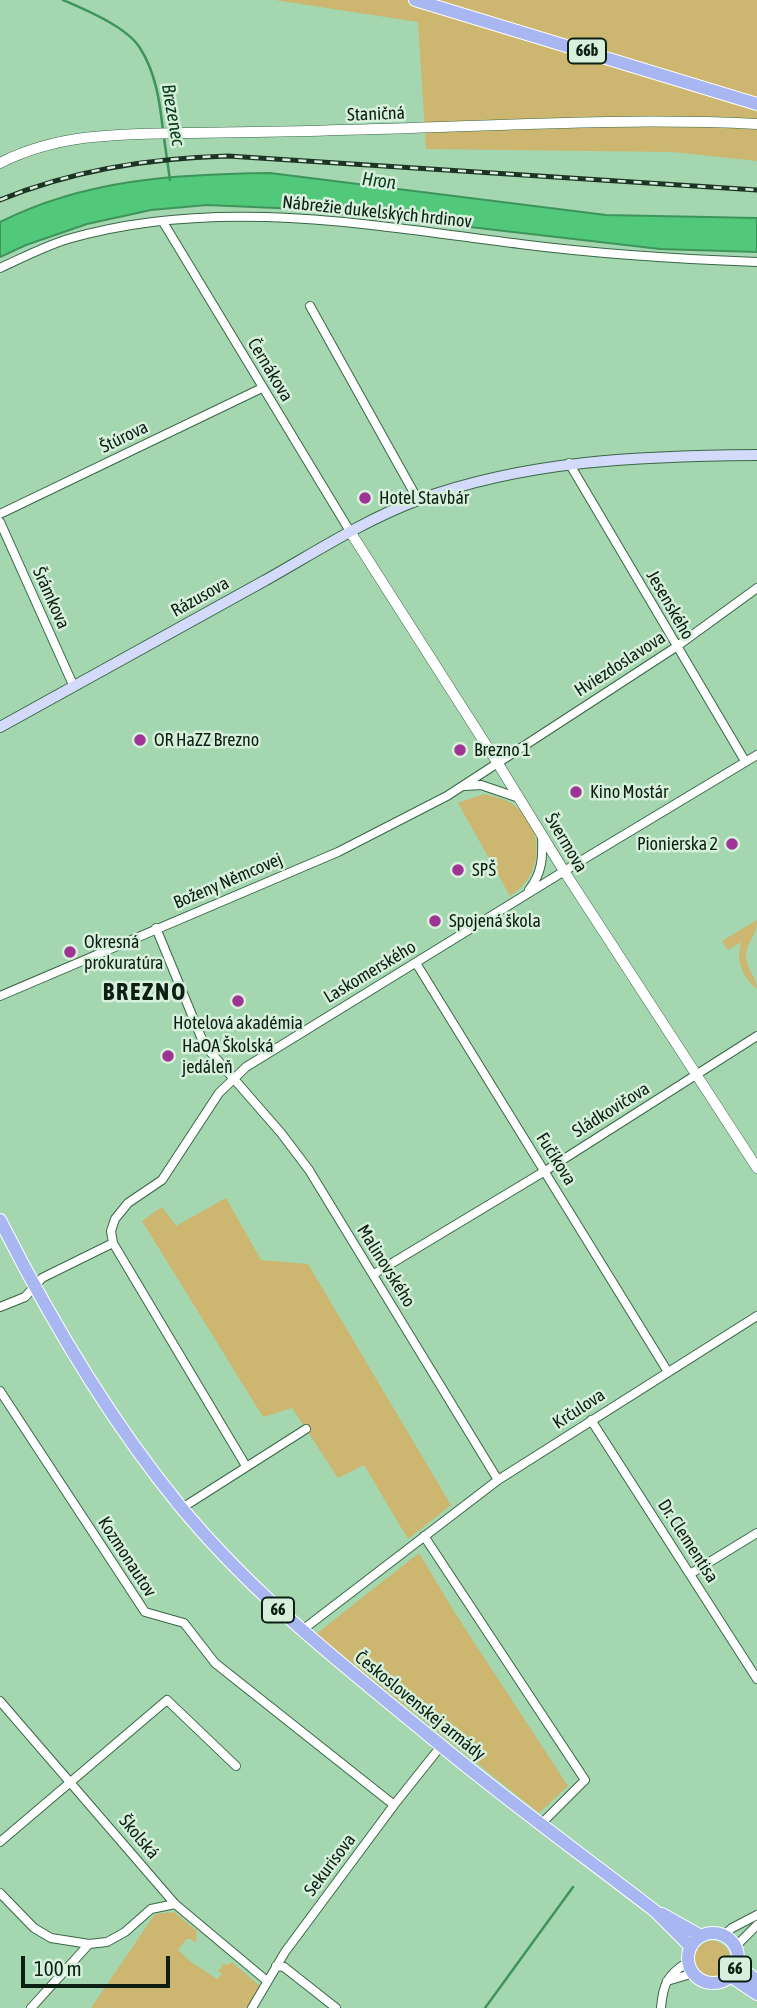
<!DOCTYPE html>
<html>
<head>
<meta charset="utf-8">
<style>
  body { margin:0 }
  #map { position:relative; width:757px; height:2008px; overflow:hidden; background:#a4d6b0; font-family:"Asap Condensed",sans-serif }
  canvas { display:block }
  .scale { position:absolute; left:21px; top:1956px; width:149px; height:32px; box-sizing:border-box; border:4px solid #0c1f12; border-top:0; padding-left:9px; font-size:21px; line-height:24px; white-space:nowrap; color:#0c1f12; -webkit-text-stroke:5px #d7f0dc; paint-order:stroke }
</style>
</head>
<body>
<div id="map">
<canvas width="757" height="2008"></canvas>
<div class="scale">100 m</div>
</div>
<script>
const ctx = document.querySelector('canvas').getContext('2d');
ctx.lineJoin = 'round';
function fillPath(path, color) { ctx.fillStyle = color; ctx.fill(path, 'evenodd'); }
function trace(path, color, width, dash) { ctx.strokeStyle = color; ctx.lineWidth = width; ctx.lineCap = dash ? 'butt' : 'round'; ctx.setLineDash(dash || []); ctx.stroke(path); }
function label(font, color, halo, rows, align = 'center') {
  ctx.font = font + ' "Asap Condensed",sans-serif'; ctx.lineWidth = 5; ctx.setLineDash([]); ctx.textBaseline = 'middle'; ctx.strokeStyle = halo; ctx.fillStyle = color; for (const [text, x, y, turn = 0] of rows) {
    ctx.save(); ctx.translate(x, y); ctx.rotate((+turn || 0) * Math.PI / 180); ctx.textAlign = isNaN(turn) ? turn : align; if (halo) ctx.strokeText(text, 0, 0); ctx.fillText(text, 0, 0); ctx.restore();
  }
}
fillPath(new Path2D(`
  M275 0H757V161L673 152 426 149 418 22Z
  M484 794C495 797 506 799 515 806 546 830 543 876 510 896L458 803Z
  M757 920C757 938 746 941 746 957 747 970 757 977 757 989 742 977 736 961 741 942L728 950 722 941Z
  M226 1198 261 1260 308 1264 451 1505 408 1539 364 1465 338 1478 292 1408 263 1417 142 1221 162 1207 176 1226Z
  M419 1553 455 1613 568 1786 539 1813 316 1634Z
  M174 1912 197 1931 196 1943 191 1939H187L178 1950 191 1962 217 1979 222 1974 218 1971 223 1965 222 1963 227 1965 232 1962 262 1988 251 2008H91L155 1914Z
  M694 1959a18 18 0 1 1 36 0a18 18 0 1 1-36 0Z`), '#cdb66f');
const water = new Path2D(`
  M270 173 606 215 757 218V252L660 249 323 210 207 205 151 210 87 224 26 245 0 257V222C86 179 176 174 270 173Z`);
fillPath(water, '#52c87a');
trace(water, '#3d955b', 2);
trace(new Path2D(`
  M63 0C86 10 127 27 140 48 156 73 160 103 163 131
  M164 138 170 180
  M485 2008 573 1887`), '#3d955b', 2.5);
const minor = new Path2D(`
  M163 222 351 533
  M0 268C22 258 45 246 68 239 216 196 370 225 520 244 598 254 678 259 757 262
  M310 306 418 500
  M569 463 745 761
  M0 514 262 388
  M0 522 74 687
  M465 786 481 785 519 798
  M529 890C542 873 543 858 542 837
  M156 928 201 1037 207 1048 281 1133 309 1170 498 1480
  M416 963 668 1372
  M0 996 338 852 447 796 676 647 757 588
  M374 1274 545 1171 757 1036
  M0 1307 25 1297 42 1278 113 1243
  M0 1391 145 1612 184 1623 215 1663 394 1805
  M591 1420 757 1679
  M246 1466 113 1243 111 1231 115 1219 128 1203 162 1180 219 1093 246 1067 579 862 757 755
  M182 1508 306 1429
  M424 1536 585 1780 541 1824
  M690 1574 757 1533
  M301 1631 498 1480 757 1316
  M0 1701 175 1904 267 1981
  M0 1842 167 1700 236 1766
  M0 1893 34 1928 51 1938 89 1944 107 1942 125 1932 151 1909 175 1904
  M724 1935 732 1928 757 1915
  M735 1947 757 1925
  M276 1966 284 1967 336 2008
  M667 1981 694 1973
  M31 2008 89 1944
  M252 2008 285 1952 394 1805 441 1746
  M661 2008C663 1984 667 1975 688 1962`);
const tertiary = new Path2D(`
  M0 163C59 133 121 134 186 133 237 132 288 132 339 130 478 127 618 117 757 124
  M351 533 497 762 564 871 757 1168`);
const secondary = new Path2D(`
  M0 727C88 679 176 630 264 581 314 553 364 520 418 500 527 460 642 456 757 455`);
const primary = new Path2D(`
  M415 0 757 104
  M0 1220C51 1321 108 1418 180 1506 256 1598 342 1664 433 1739 505 1799 581 1854 655 1911L691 1947
  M662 1914 701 1936
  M688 1958a25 25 0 1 1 50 0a25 25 0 1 1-50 0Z
  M737 1964 757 1981
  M730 1976 757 1994`);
trace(minor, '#386746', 10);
trace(tertiary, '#386746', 11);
trace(secondary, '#386746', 12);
trace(primary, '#fff', 14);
trace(minor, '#fff', 8);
trace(tertiary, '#fff', 10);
trace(secondary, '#d4daf9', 10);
trace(primary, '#a8b6f2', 12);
const rail = new Path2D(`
  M0 200C73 170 149 158 228 156L757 190`);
trace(rail, '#1d3424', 5);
trace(rail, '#d7f0dc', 2.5, [8]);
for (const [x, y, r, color] of [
  [365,498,7,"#9f3495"],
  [140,740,7,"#9f3495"],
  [460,750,7,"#9f3495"],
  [576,792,7,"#9f3495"],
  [732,844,7,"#9f3495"],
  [458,870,7,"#9f3495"],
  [435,921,7,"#9f3495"],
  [70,952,7,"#9f3495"],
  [238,1001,7,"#9f3495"],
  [168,1056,7,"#9f3495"]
]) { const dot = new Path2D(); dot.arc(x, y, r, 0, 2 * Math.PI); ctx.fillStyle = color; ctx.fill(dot); trace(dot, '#d7f0dc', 2.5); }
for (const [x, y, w] of [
  [587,51,38],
  [278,1610,32],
  [735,1969,32]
]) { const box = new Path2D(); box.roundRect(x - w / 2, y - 12.5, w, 25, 5); ctx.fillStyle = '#d7f0dc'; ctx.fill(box); trace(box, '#0c1f12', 2); }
label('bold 16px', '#0c1f12', null, [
  ["66b",587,51],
  ["66",278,1610],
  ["66",735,1969]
]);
label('18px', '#0c1f12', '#d7f0dc', [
  ["Staničná",376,114,-2],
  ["Nábrežie dukelských hrdinov",377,212,6],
  ["Černákova",270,370,59],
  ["Štúrova",124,437,-26],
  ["Rázusova",200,597,-29],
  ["Šrámkova",51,598,66],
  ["Jesenského",670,605,60],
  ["Hviezdoslavova",620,664,-33],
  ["Švermova",566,843,59],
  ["Boženy Němcovej",228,881,-23],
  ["Laskomerského",370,972,-31],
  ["Sládkovičova",611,1110,-32],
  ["Fučíkova",556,1159,58],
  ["Malinovského",386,1266,58],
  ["Krčulova",579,1409,-33],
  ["Dr. Clementisa",688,1541,57],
  ["Kozmonautov",127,1557,57],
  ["Československej armády",420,1706,39],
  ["Školská",139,1837,50],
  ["Sekurisova",330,1865,-53]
]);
label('18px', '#0c1f12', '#d7f0dc', [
  ["Hotel Stavbár",379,498],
  ["OR HaZZ Brezno",154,740],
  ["Brezno 1",474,750],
  ["Kino Mostár",590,792],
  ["Pionierska 2",718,844,"right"],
  ["SPŠ",472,870],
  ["Spojená škola",449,921],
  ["Okresná",84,942],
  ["prokuratúra",84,963],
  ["Hotelová akadémia",238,1023,"center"],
  ["HaOA Školská",182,1046],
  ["jedáleň",182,1067]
], 'left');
label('italic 19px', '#093b1d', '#d7f0dc', [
  ["Brezenec",173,115,80],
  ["Hron",379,181,7]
]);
ctx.letterSpacing = '2px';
label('bold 24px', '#0c1f12', '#d7f0dc', [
  ["BREZNO",145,992]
]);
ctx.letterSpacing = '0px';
</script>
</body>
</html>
